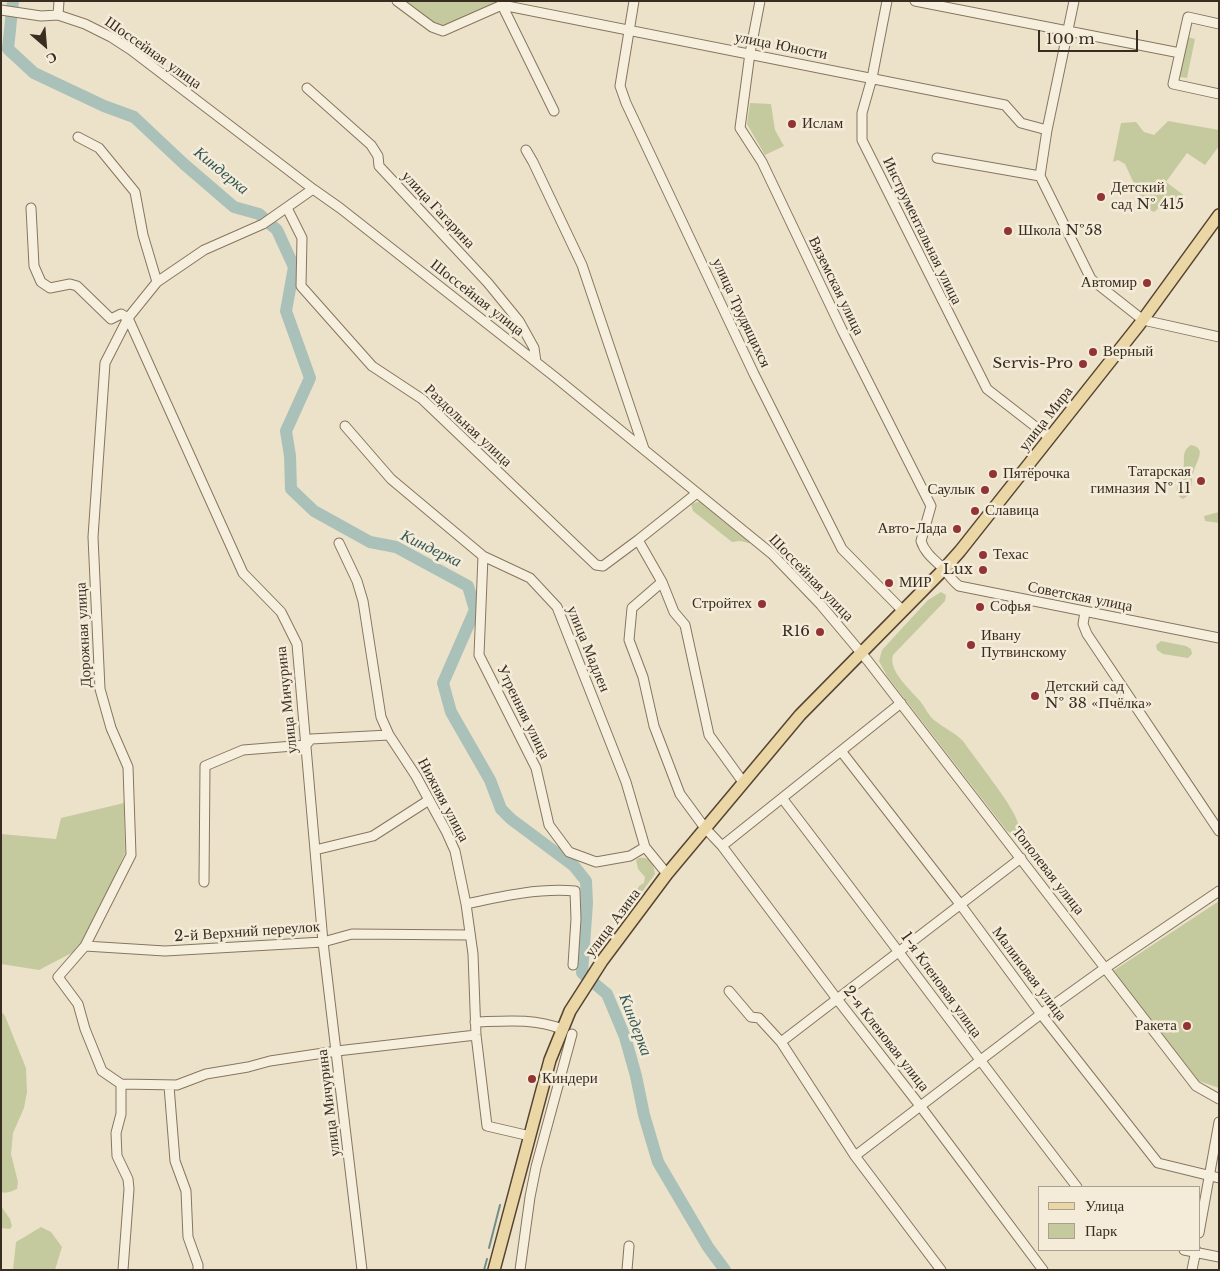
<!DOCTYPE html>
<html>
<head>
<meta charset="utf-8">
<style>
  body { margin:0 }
  #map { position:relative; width:1220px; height:1271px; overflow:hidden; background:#ece2ca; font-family:"Libre Baskerville",serif }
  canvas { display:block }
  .frame { position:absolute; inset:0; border:2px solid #392d22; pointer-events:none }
  .legend { position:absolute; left:1038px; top:1186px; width:162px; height:65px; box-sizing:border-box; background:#f4ecd9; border:1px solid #a9a090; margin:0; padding:6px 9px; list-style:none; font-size:15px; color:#392d22 }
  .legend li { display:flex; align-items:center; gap:10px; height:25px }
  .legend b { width:25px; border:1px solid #a9a090 }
  .north { position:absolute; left:20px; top:20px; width:50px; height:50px; -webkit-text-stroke:4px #f4ecd9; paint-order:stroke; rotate:153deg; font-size:14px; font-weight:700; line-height:20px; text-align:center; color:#392d22 }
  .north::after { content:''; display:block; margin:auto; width:18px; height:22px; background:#392d22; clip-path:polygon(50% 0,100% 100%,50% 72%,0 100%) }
  .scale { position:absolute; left:1038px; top:30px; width:100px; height:22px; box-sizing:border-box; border:2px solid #392d22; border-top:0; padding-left:6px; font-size:15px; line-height:18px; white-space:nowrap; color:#392d22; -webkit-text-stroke:4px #f4ecd9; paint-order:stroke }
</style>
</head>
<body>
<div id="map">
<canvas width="1220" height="1271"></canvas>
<div class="frame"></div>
<ul class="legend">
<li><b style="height:6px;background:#ebd6a5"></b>Улица</li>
<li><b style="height:14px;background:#c4ca9e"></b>Парк</li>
</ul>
<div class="north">С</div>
<div class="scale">100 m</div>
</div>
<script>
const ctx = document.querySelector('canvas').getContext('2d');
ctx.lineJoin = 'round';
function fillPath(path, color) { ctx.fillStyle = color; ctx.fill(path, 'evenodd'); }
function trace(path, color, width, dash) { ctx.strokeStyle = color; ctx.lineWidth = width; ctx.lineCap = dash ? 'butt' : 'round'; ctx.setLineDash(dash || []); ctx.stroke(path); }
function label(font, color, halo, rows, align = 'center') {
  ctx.font = font + ' "Libre Baskerville",serif'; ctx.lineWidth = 5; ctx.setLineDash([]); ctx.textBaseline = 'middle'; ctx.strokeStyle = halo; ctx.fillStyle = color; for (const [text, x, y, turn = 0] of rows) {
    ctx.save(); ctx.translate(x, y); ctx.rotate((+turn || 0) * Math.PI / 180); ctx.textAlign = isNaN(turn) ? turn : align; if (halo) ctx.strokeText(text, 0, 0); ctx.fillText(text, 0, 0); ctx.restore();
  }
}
fillPath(new Path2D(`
  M404 1H500L438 28Z
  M1188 37 1195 39 1187 78 1180 77Z
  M750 103 771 104 775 130 784 146 765 155 747 124Z
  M1168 121 1219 130V146L1205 165 1187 153 1166 182 1185 196 1179 205 1173 201 1168 200 1154 212 1145 208 1125 164 1118 160 1113 162 1121 123 1136 122 1144 132 1154 135Z
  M1191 445C1209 448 1194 464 1193 475 1191 482 1192 488 1189 495L1183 499C1170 492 1181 481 1183 470 1186 460 1180 452 1191 445Z
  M704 500 722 517V521L730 524 753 544 740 541 732 542 693 511 691 504Z
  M1219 512V523L1205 521 1204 516Z
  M941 592 946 595 945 601 893 655C888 671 910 689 920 701 925 707 928 715 934 720 944 728 954 732 963 741 973 756 1017 810 1018 824 1019 828 1016 831 1013 834L1007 831 887 676 879 661 882 650 928 600Z
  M1161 641 1186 646 1191 649 1192 654 1188 658 1163 654 1157 650 1156 645Z
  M124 803 125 853 83 947 39 970 1 964V834L56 839 61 818Z
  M639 858C650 856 654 864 655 874L636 900 633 897 639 886 644 883 645 877 638 869 636 860Z
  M1219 901V1088L1199 1081 1113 971Z
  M1 1011 5 1016 26 1068 27 1092 24 1108 13 1133 11 1154 18 1182 17 1189C12 1191 7 1194 1 1192Z
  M1 1206 10 1219 12 1226 10 1229 1 1228Z
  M41 1227 51 1232 62 1247 55 1270H13L16 1242Z`), '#c4ca9e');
trace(new Path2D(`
  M489 1248 500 1205
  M484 1270 487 1259`), '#718f88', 2);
trace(new Path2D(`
  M13 1 8 49 34 73 104 106 134 117 184 164 234 207 259 214 277 230 294 267 286 311 310 378 286 431 290 456 291 489 314 511 370 542 396 547 468 586 475 610 443 683 451 712 490 780 501 809 511 819 574 866 586 881 587 903 582 973 607 994 625 1037 636 1076 644 1115 658 1162 708 1247 725 1270`), '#aac1ba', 12);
const minor = new Path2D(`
  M397 1 432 27 443 31 502 5
  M502 1V5L554 111
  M634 1 620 86 626 103 754 374 842 549 902 610
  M760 1 750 53 740 128 762 162 842 330 931 506 921 541C925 554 936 561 945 570 949 576 953 581 959 586L1219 638
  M887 1 872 78 862 113V140L987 389 1050 438
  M915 1 1180 53
  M1074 1 1047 130 1040 176 1091 279 1143 320 1219 337
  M502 5 1005 105 1021 123 1047 130
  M1 10 41 16 58 15 85 24 111 37 131 50 313 189 340 208 555 377 772 554 821 605 868 661 1196 1086 1219 1099
  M58 15 59 1
  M1219 24 1188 17 1173 84 1219 94
  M307 88 371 145 378 156 379 166 488 283 519 321 534 348 536 362
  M78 137 99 148 135 192 143 235 157 282
  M526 150 533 162 582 265 644 449
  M937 158 1040 176
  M31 208 34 266 41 282 50 288 70 284 77 286 111 319 121 314 128 318 243 573 281 612 297 644 323 942 362 1270
  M287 208 302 238 301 286 372 366 422 399 596 565 603 566 638 540 697 493
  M345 426 391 479 483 556 530 578 557 607 626 782 645 847 667 874
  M638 540 662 582 674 612 685 625 709 735 743 782
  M339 543 357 581 363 601 381 717 389 735 416 776 446 831 455 851 466 904 473 954 476 1035 487 1126 530 1136
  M483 556 479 655 536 768 549 825 569 852 596 862 630 856 645 847
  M662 582 632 608 629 640 643 677 654 726 680 794 705 828 722 846 837 999 921 1107 1043 1270
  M1085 612 1083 624 1087 634 1219 831
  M841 751 960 904 1041 1014 1158 1163 1219 1178
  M782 798C881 927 978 1059 1077 1187
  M722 846 901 703
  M315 850 373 836 429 800
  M204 882 205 766 243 750 306 745 311 739 389 735
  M466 904C503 896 538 888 575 891L576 919 573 965
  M85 946 165 951 323 942 352 934 470 935
  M729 991 751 1017 759 1018 781 1042 855 1156 941 1270
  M475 1022C506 1021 533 1018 562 1029
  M781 1042 1021 858
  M121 1084 177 1085 206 1074 248 1067 270 1061 337 1051 476 1035
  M169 1086 175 1161 186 1191 188 1237 198 1265V1270
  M855 1156 1041 1014 1101 971 1219 891
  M1199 1233 1219 1122
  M1184 1250 1219 1257
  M123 1270 129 1189 128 1179 117 1156 116 1133 121 1114V1084L102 1071 85 1029 78 1004 58 977 85 946 131 855 128 767 111 728 100 689 93 537 105 363 128 318 157 282 204 250 263 224 313 189
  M520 1270 530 1197 536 1167 572 1034
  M627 1270 629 1246
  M1192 1270 1196 1250`);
const major = new Path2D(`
  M494 1270 550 1060 570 1011 602 961 667 874 800 715 944 569 960 551 1139 325 1219 215`);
trace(minor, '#87755f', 11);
trace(major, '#564433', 14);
trace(minor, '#f7efdd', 9);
trace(major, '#ebd6a5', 11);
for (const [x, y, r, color] of [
  [792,124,5,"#923433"],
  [1101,197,5,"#923433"],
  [1008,231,5,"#923433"],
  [1147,283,5,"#923433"],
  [1093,352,5,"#923433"],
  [1083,364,5,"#923433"],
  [993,474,5,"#923433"],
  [1201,481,5,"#923433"],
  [985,490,5,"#923433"],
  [975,511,5,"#923433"],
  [957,529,5,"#923433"],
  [983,555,5,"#923433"],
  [983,570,5,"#923433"],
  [889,583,5,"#923433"],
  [762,604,5,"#923433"],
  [980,607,5,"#923433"],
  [820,632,5,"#923433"],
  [971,645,5,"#923433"],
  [1035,696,5,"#923433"],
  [1187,1026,5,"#923433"],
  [532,1079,5,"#923433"]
]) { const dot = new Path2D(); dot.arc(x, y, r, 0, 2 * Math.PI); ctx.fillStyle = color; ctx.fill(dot); trace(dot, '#f4ecd9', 2); }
label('15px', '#392d22', '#f4ecd9', [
  ["улица Юности",781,46,11],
  ["Шоссейная улица",153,53,35],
  ["улица Гагарина",438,210,47],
  ["Инструментальная улица",922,231,64],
  ["Вяземская улица",836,286,64],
  ["Шоссейная улица",477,298,38],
  ["улица Трудящихся",741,313,65],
  ["улица Мира",1046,419,-52],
  ["Раздольная улица",468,426,43],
  ["Шоссейная улица",811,578,46],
  ["Советская улица",1080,597,11],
  ["Дорожная улица",84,635,-93],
  ["улица Мадлен",588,649,68],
  ["улица Мичурина",287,700,-96],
  ["Утренняя улица",523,712,64],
  ["Нижняя улица",443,800,62],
  ["Тополевая улица",1048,871,52],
  ["улица Азина",613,923,-53],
  ["2-й Верхний переулок",247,932,-4],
  ["Малиновая улица",1029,974,53],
  ["1-я Кленовая улица",941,985,54],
  ["2-я Кленовая улица",886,1039,52],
  ["улица Мичурина",329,1103,-97]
]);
label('15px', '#392d22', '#f4ecd9', [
  ["Ислам",802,124],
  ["Детский",1111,188],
  ["сад № 415",1111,205],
  ["Школа №58",1018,231],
  ["Автомир",1137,283,"right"],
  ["Верный",1103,352],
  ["Servis-Pro",1073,364,"right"],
  ["Татарская",1191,472,"right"],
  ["гимназия № 11",1191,489,"right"],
  ["Пятёрочка",1003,474],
  ["Саулык",975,490,"right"],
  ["Славица",985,511],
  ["Авто-Лада",947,529,"right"],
  ["Техас",993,555],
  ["Lux",973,570,"right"],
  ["МИР",899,583],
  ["Стройтех",752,604,"right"],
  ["Софья",990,607],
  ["R16",810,632,"right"],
  ["Ивану",981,636],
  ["Путвинскому",981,653],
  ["Детский сад",1045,687],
  ["№ 38 «Пчёлка»",1045,704],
  ["Ракета",1177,1026,"right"],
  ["Киндери",542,1079]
], 'left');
label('italic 16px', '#325756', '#f4ecd9', [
  ["Киндерка",221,171,39],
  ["Киндерка",431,549,26],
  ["Киндерка",635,1025,69]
]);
</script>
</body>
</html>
